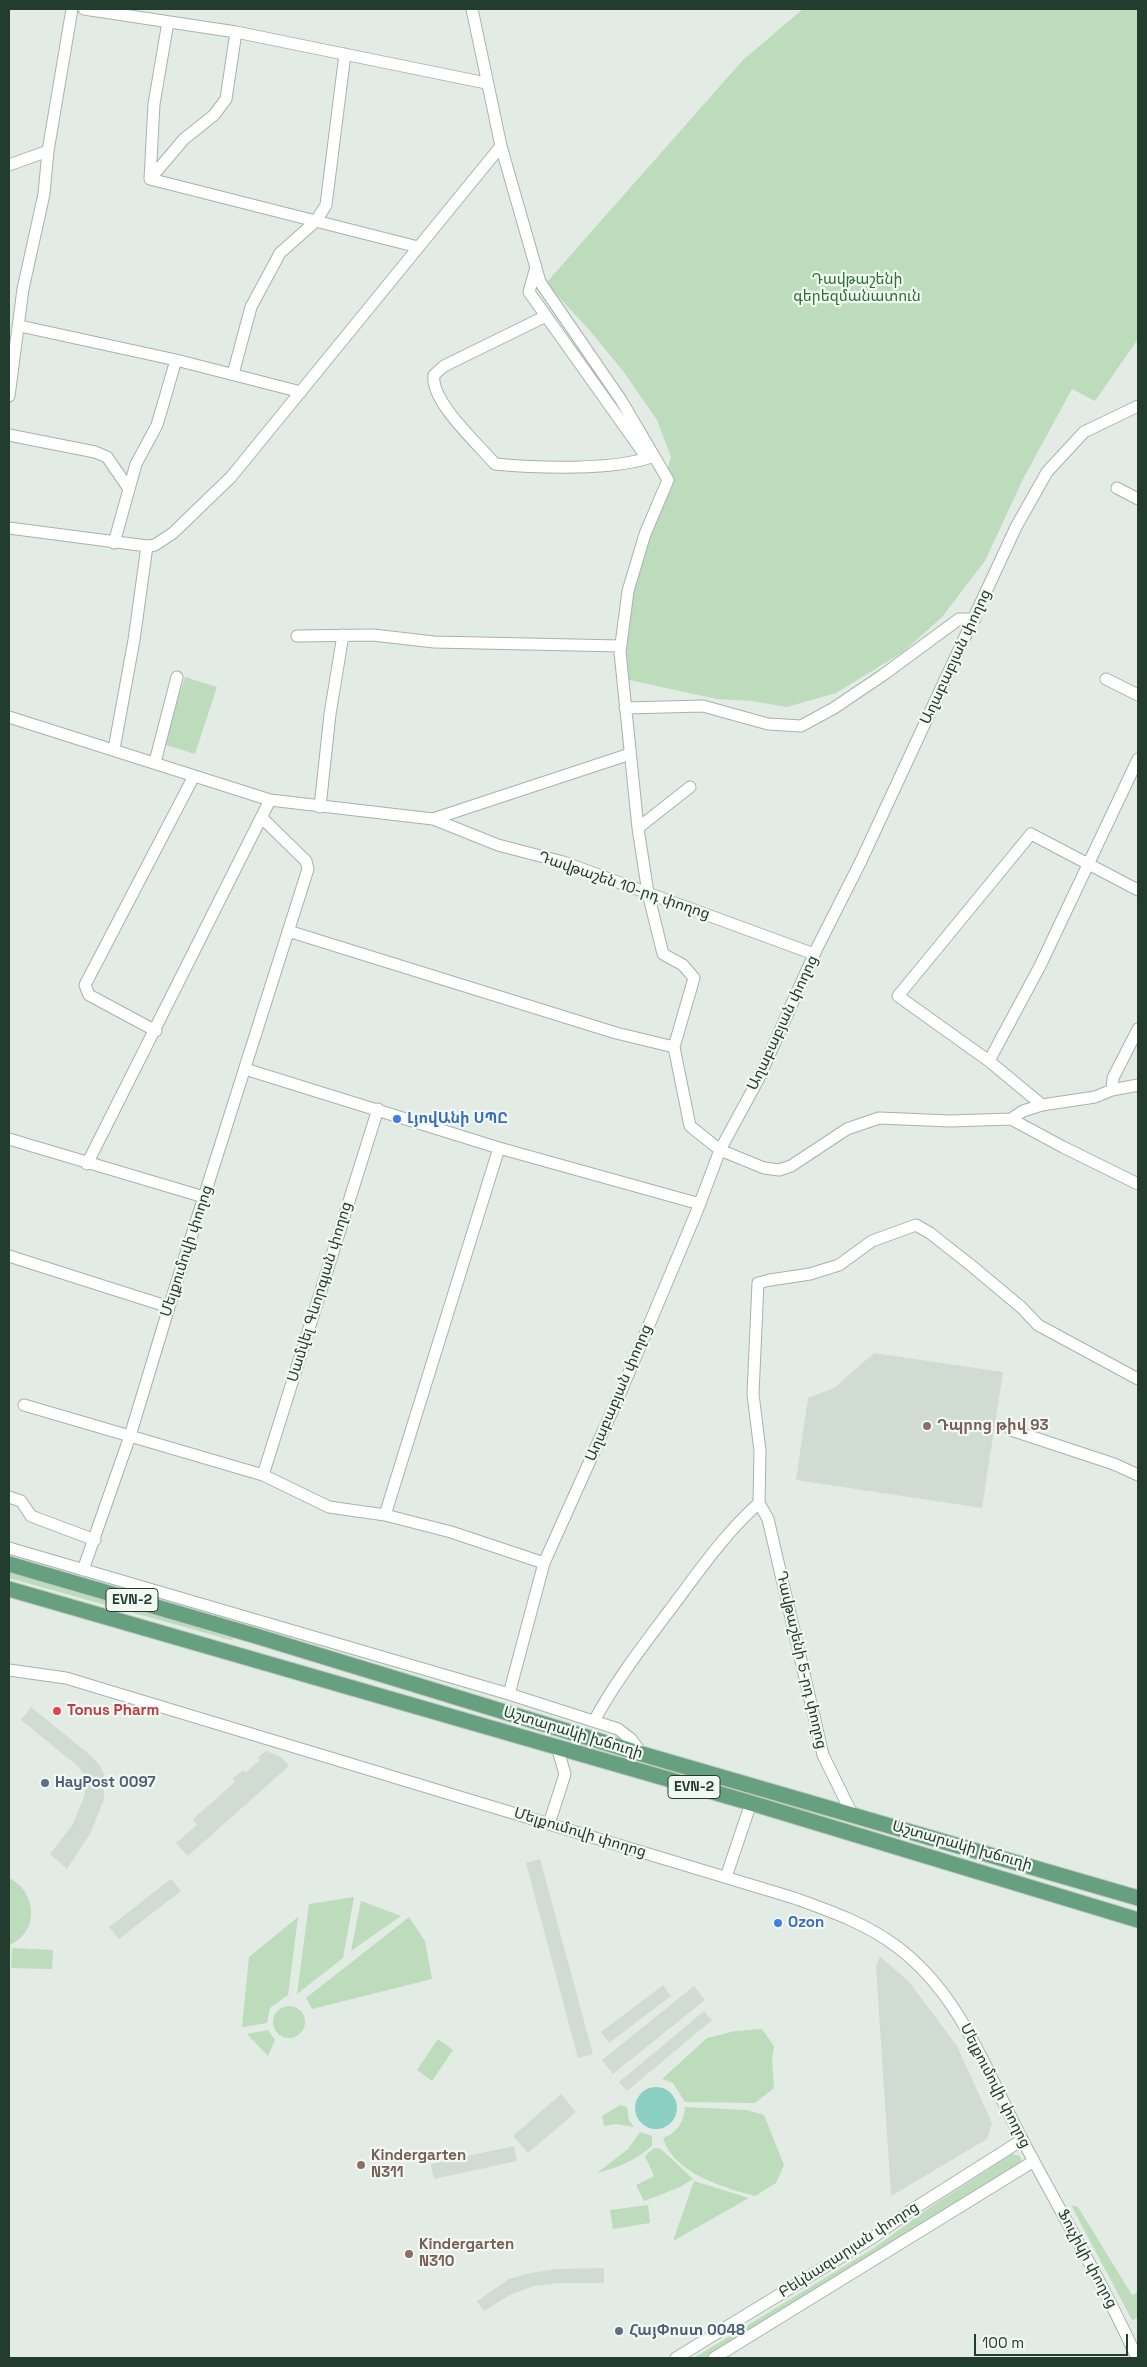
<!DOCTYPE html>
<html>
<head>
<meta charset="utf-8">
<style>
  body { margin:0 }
  #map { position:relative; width:1147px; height:2367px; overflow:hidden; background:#e2ece4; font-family:"Space Grotesk",sans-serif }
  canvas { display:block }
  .frame { position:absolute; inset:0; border:10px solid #223c2d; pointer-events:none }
  .scale { position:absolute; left:974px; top:2334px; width:154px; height:22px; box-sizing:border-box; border:2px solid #223c2d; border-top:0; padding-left:6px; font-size:15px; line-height:18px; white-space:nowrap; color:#223c2d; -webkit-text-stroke:4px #f2f8f3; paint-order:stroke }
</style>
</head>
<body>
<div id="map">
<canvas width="1147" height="2367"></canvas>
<div class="frame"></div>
<div class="scale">100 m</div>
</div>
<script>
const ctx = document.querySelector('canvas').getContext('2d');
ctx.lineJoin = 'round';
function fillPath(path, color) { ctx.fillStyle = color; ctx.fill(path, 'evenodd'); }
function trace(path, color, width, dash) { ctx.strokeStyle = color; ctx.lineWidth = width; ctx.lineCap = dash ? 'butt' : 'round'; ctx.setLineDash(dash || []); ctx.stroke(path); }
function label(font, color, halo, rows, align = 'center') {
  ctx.font = font + ' "Space Grotesk","Noto Sans Armenian",sans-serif'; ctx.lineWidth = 4.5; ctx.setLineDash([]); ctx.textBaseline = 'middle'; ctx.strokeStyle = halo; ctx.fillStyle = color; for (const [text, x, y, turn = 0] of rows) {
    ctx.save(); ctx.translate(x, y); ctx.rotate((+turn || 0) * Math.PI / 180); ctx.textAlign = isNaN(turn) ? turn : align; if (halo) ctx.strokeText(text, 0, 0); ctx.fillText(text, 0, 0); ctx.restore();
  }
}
fillPath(new Path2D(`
  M874 1353 1003 1372 982 1508 796 1480 808 1398 834 1388Z
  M31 1707 90 1755 99 1764 104 1775V1799L90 1834 67 1869 50 1854 73 1824 85 1794 84 1778 80 1768 21 1720Z
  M266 1751 281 1757 289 1766 188 1856 176 1843 197 1825 193 1819 235 1782 233 1778 243 1770 246 1772 260 1760 258 1757Z
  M540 1859 593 2054 578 2058 526 1863Z
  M171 1879 181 1891 119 1939 109 1927Z
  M880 1956 909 1982 957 2046 992 2123 987 2139 891 2196 876 1966Z
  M663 1985 671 1996 609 2043 601 2032Z
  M694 1986 705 2000 613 2074 602 2060Z
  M704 2011 712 2020 627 2091 619 2082Z
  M561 2094 576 2112 528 2153 513 2136Z
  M514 2146 517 2161 434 2179 431 2164Z
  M604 2268V2283H559L534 2286 510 2295 484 2311 477 2301 509 2279 530 2273 557 2269Z`), '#d0dbd2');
fillPath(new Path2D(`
  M803 9H1138V339L1095 401 1072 389 1023 479 985 561 942 617 903 652 836 693 787 707 751 701 717 699 629 680 624 622 671 457 657 420 623 371 591 332 546 283 743 60Z
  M185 677 217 687 195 754 163 744Z
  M9 1569 29 1575 234 1639 231 1640 9 1578Z
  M9 1878C37 1891 40 1933 9 1945Z
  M354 1897 343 1958 297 1994 309 1904Z
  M361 1901 401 1916 351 1951Z
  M298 1917 288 1995 270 2008 267 2023 242 2027 249 1957Z
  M409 1917 425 1941 432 1979 312 2009 306 1998Z
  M12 1948 53 1950 52 1969 11 1968Z
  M273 2022a16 16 0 1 1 32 0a16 16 0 1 1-32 0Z
  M762 2029 774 2046 772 2060 774 2088 755 2103 685 2102 673 2083 662 2079 707 2038 735 2031Z
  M268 2030 275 2040 268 2056 247 2034Z
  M438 2039 453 2050 432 2081 417 2070Z
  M620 2105 627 2107 629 2120 634 2127 616 2124 604 2126 602 2116Z
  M685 2107 747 2110 764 2115 784 2165 776 2183 755 2196C723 2187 674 2174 663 2138 677 2133 684 2122 685 2107Z
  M640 2132 652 2136V2146C636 2160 617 2168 597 2173L628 2149Z
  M654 2148 661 2149 693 2179 680 2187 644 2201 636 2185 654 2176 645 2156Z
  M1012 2154 1020 2156 1022 2163 706 2358H694L874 2248 929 2208Z
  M694 2181 749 2198 673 2241Z
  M648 2205 650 2223 613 2229 610 2210Z
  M1071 2205 1078 2207 1132 2295 1138 2292V2318L1132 2320Z`), '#bddcbb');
fillPath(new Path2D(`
  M635 2108a21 21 0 1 1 42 0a21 21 0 1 1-42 0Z`), '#8bcfc3');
const minor = new Path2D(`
  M84 9 236 32 486 83
  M472 9 501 146 540 282 621 400 668 480 645 534 628 591 620 652 638 828 648 893 663 954 683 965 694 978 674 1047 690 1126 720 1150 764 1168 779 1170 791 1166 847 1129 879 1118 950 1121 1011 1119 1023 1111 1042 1105 1095 1097 1112 1090 1138 1085
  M9 165 48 151
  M150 179 418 247
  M150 179 184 139 214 115 226 99 236 32
  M150 179 154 104 168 22
  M536 267 529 292 647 458
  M544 317 444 366 434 375C430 401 478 444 495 464 537 468 615 471 654 456
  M20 326 176 360 157 425 136 464 114 543
  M176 360 301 392
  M233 374 251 307 280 253 316 221 326 205 345 54
  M9 396 23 289 44 194 48 151 72 9
  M9 435 95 452 107 457 129 489
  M1117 488 1138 499
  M9 528 147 546 155 545 173 533 231 477 501 146
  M297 636 373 635 434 642 621 646
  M1106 679 1138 695
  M625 708 703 706 768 724 801 726 834 708 883 675 959 619H975
  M9 717 270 800 433 819 630 754
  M114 749 134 640 147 546
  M155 762 177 677
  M320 807 330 714 343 635
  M433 819 498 845 563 862 814 954
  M638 828 690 787
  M288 931 616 1033 674 1047
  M156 1031 89 995 85 985 194 776
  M989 1061 898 996 1031 834 1138 890
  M245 1069 499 1148 700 1204
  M1112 1090 1113 1078 1138 1029
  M1042 1105 989 1061 1040 966 1138 759
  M1011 1119 1063 1147 1138 1184
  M9 1139 204 1197
  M87 1164 270 800
  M9 1256 169 1307
  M24 1405 263 1475 329 1507 385 1515 451 1532 544 1563
  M1011 1430 1114 1464 1138 1475
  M263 1475 378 1109
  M9 1497 21 1501 31 1516 95 1540
  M759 1503 768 1519 823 1755 852 1814
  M385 1515 499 1148
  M9 1548 509 1694 618 1729 631 1739 642 1754
  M83 1570 130 1436 169 1307 308 869 306 861 262 818
  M9 1670 66 1678 794 1898C830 1911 865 1923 896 1946 962 1995 986 2072 1023 2141 1061 2213 1103 2283 1137 2358
  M509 1694 544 1563 619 1396 697 1211 720 1150 758 1080 816 950 861 861 1016 527 1047 472 1084 432 1138 406
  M594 1721C615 1682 642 1647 669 1611 697 1574 724 1534 759 1503L760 1451 753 1394 758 1283 770 1280 810 1274 839 1265 872 1241 916 1225 930 1233 973 1267 1022 1308 1038 1325 1138 1379
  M549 1824 565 1774 557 1747
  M726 1877 751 1803
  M676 2358 872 2238 910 2211 1022 2140
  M714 2358 1034 2161`);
const major = new Path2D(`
  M9 1564 256 1636 642 1754 1138 1898
  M9 1589 751 1803 1138 1920`);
trace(minor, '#a5b4a9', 13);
trace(major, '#c1c8c4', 17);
trace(minor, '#fff', 11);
trace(major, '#67a07f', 15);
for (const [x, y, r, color] of [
  [397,1119,5,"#3f7fe0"],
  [927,1426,5,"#8d6e63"],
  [57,1711,5,"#e0444e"],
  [45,1783,5,"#5c6f8a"],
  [778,1923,5,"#3f7fe0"],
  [361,2165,5,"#8d6e63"],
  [409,2254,5,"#8d6e63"],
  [619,2331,5,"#5c6f8a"]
]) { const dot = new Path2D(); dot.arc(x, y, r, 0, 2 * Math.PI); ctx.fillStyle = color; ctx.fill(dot); trace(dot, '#f2f8f3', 2); }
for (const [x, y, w] of [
  [132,1600,52],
  [694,1787,52]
]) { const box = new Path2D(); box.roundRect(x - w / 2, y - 11.5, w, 23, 4); ctx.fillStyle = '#f2f8f3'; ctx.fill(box); trace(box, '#223c2d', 1); }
label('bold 14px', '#223c2d', null, [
  ["EVN-2",132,1600],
  ["EVN-2",694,1787]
]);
label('15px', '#2e7231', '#f2f8f3', [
  ["Դավթաշենի",857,280],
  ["գերեզմանատուն",857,297]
]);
label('15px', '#223c2d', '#f2f8f3', [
  ["Աղաբաբյան փողոց",956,657,-65],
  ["Դավթաշեն 10-րդ փողոց",624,886,19],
  ["Աղաբաբյան փողոց",783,1023,-65],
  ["Մելքումովի փողոց",187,1251,-72],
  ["Սամվել Գևորգյան փողոց",320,1292,-73],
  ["Աղաբաբյան փողոց",619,1393,-67],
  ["Դավթաշենի 5-րդ փողոց",801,1660,77],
  ["Աշտարակի խճուղի",573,1733,17],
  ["Մելքումովի փողոց",580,1833,17],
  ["Աշտարակի խճուղի",962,1846,16],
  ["Մելքումովի փողոց",995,2086,63],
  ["Բեկնազարյան փողոց",849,2250,-33],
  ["Ֆուչիկի փողոց",1087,2259,62]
]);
label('bold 15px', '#366cbe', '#f2f8f3', [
  ["ԼյովԱնի ՍՊԸ",407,1119],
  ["Ozon",788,1923]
], 'left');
label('bold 15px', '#785e54', '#f2f8f3', [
  ["Դպրոց թիվ 93",937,1426],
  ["Kindergarten",371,2156],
  ["N311",371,2173],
  ["Kindergarten",419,2245],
  ["N310",419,2262]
], 'left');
label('bold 15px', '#be3a42', '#f2f8f3', [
  ["Tonus Pharm",67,1711]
], 'left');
label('bold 15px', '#4e5e75', '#f2f8f3', [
  ["HayPost 0097",55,1783],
  ["ՀայՓոստ 0048",629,2331]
], 'left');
</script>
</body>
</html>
